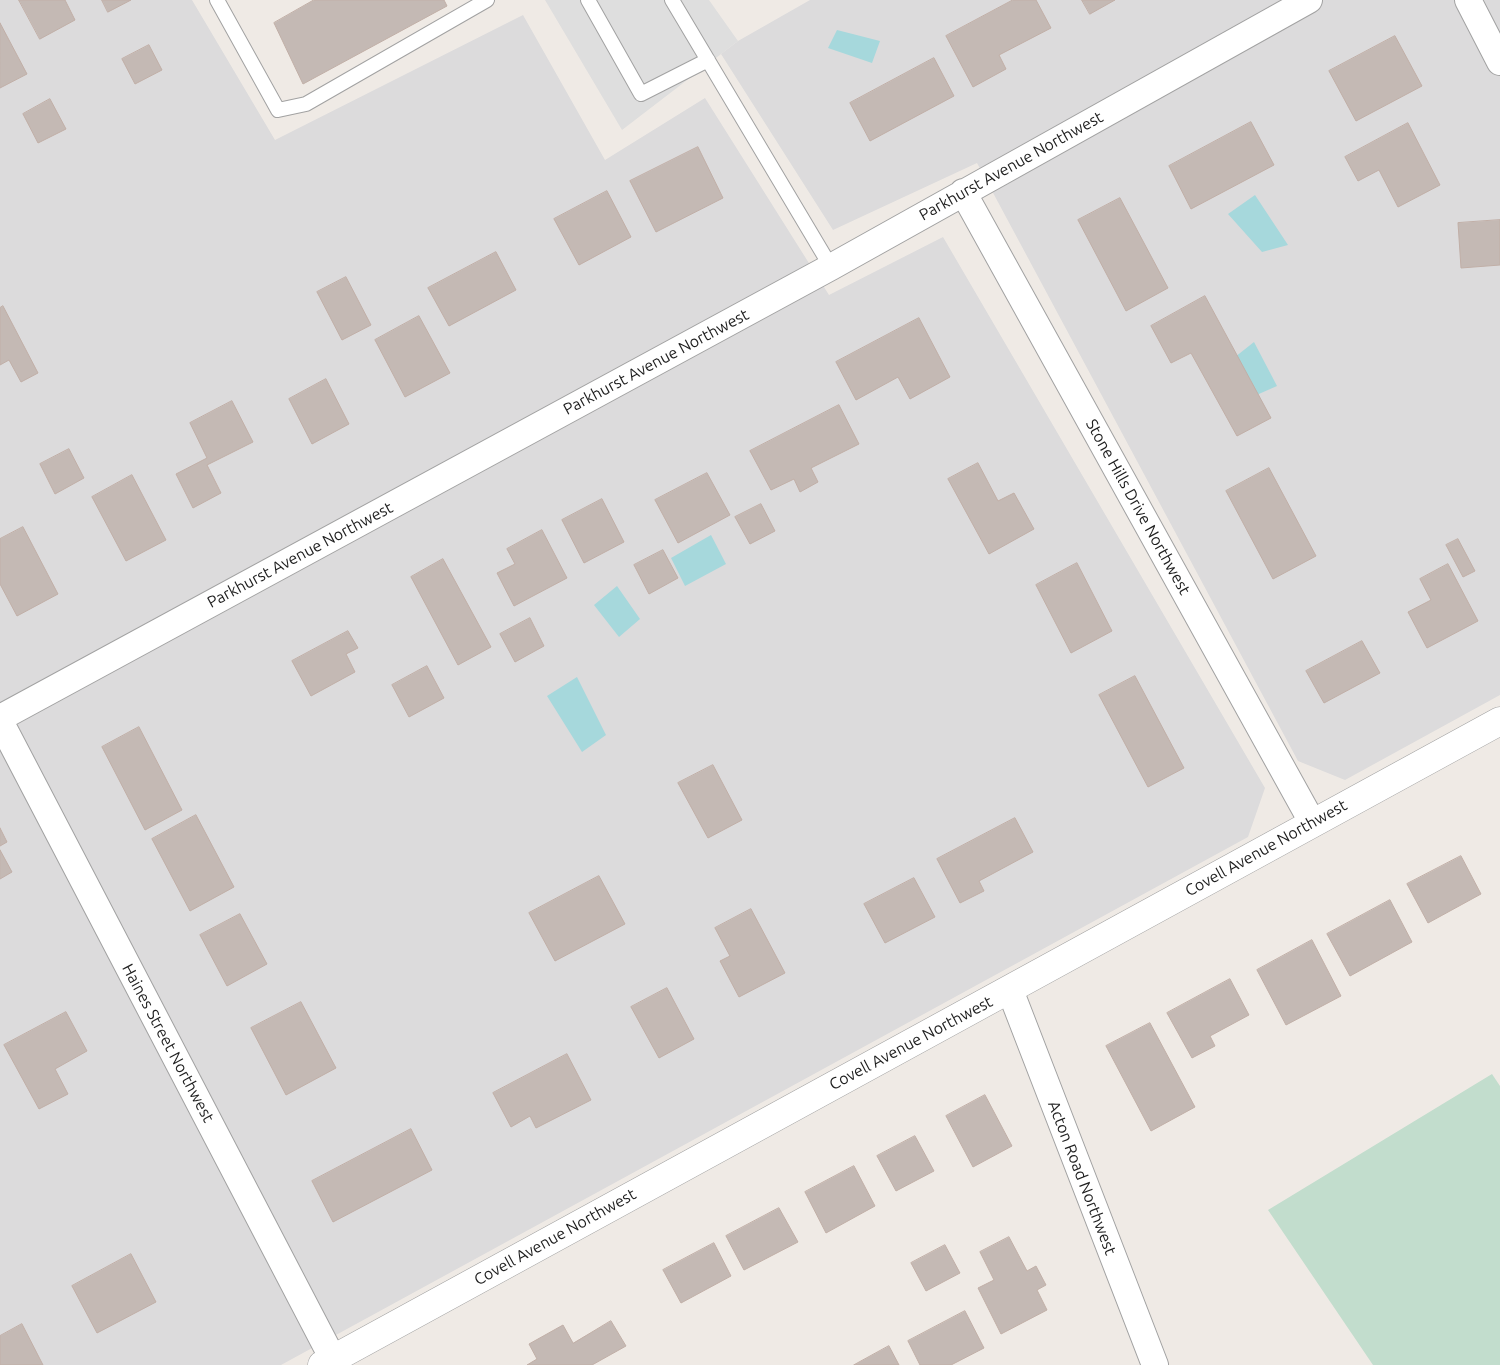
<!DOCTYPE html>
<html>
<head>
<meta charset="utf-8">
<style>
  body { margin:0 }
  canvas { display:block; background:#efeae5 }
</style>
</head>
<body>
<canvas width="1500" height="1365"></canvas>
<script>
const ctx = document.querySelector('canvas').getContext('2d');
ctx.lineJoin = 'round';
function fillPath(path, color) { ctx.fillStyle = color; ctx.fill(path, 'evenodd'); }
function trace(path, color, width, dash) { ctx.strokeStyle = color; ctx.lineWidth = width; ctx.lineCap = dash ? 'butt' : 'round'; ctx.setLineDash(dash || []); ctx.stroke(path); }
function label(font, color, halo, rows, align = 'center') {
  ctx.font = font + ' Ubuntu,sans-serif'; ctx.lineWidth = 5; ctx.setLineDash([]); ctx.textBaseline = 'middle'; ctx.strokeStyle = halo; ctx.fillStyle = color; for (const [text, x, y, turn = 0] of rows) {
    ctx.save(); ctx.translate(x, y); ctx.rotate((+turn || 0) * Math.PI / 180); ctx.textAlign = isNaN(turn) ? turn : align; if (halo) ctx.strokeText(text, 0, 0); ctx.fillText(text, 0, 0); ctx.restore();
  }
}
fillPath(new Path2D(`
  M0 0H192L275 140 523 15 605 160 705 98 829 295 943 237 1265 788 1248 837 281 1365H0Z
  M810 0H1500V695L1345 780 1298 761 977 163 833 230 721 54 738 41Z`), '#dcdbdc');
fillPath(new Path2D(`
  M1492 1074 1500 1086V1365H1373L1268 1210Z`), '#c2ddcd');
fillPath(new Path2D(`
  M545 0H709L738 41 622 130Z`), '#dedede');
fillPath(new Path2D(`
  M837 30 880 41 872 63 828 48Z
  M1255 195 1288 245 1262 252 1228 214Z
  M1254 342 1277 386 1252 397 1230 361Z
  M711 535 726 564 685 586 671 558Z
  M617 586 640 619 619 637 594 605Z
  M577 677 606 735 582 752 547 696Z`), '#a6d8dc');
const building = new Path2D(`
  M19 0H65L75 20 40 39Z
  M102 0H131L108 12Z
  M314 0H444L447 6 303 84 274 23Z
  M1013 0H1036L1051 28 999 55 1006 69 973 87 946 36Z
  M1082 0H1115L1090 14Z
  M0 23 27 74 0 88Z
  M1395 36 1422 86 1356 121 1329 71Z
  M149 45 162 70 135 84 122 59Z
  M934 58 954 96 870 141 850 103Z
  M50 99 66 129 38 143 23 114Z
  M1251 122 1274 165 1191 209 1169 166Z
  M1408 123 1440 185 1398 207 1379 170 1358 181 1345 157Z
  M698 147 723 198 656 232 630 181Z
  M607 191 631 237 579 265 554 219Z
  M1120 198 1168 288 1126 311 1078 220Z
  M1500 220V265L1461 268 1458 223Z
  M496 252 516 290 449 326 428 288Z
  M346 277 371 325 342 340 317 292Z
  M1205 296 1271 418 1237 436 1191 353 1171 363 1151 326Z
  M3 306 38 373 21 382 9 360 0 365V308Z
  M419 316 450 373 405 397 375 340Z
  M919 318 950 377 910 399 898 377 856 400 836 362Z
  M326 379 349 424 312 444 289 399Z
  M232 401 253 442 207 465 221 493 193 508 176 474 207 458 190 423Z
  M839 405 859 444 811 468 818 482 800 492 794 479 771 490 750 451Z
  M69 449 84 478 55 494 40 464Z
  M978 463 998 501 1014 493 1034 529 989 554 948 479Z
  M1269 468 1316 556 1273 579 1226 491Z
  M707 473 730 515 678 543 655 500Z
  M132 475 166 540 126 561 92 497Z
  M602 499 624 542 584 563 562 520Z
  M761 504 775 531 750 544 735 517Z
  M23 527 58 594 17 616 0 584V539Z
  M542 530 567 578 514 606 497 573 515 564 507 549Z
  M1458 539 1475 571 1463 577 1446 545Z
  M663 550 678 578 649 594 634 565Z
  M443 559 491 647 458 665 411 577Z
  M1077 563 1112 631 1071 653 1036 585Z
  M1448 564 1478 621 1427 648 1408 612 1431 600 1420 579Z
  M530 618 544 646 515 662 500 634Z
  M348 631 358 648 346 654 355 672 311 696 292 661Z
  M1362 641 1380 673 1324 703 1306 671Z
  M427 666 444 698 409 717 392 685Z
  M1135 676 1184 768 1148 787 1099 695Z
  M139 727 182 810 145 830 102 747Z
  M713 765 742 820 708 838 678 783Z
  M196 815 234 887 190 911 152 839Z
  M1015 818 1033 852 979 881 984 891 960 903 937 859Z
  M0 828 7 842 0 846Z
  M0 850 12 872 0 879Z
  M1461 856 1481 894 1428 923 1407 884Z
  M599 876 625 924 555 961 529 913Z
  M914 878 935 917 885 943 864 904Z
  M1390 900 1412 942 1350 976 1327 934Z
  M751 909 785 973 739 997 720 961 730 956 715 928Z
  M240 914 267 964 227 986 200 935Z
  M1312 940 1341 996 1286 1025 1257 970Z
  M1230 979 1249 1015 1210 1036 1215 1046 1192 1058 1167 1013Z
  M667 988 694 1039 659 1058 631 1007Z
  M301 1002 336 1068 286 1095 251 1028Z
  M66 1012 87 1051 55 1069 68 1094 39 1109 4 1045Z
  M1150 1023 1195 1107 1151 1131 1106 1046Z
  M567 1054 591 1100 536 1128 530 1116 511 1127 493 1093Z
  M985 1095 1012 1146 973 1167 946 1116Z
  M411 1129 432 1170 333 1222 312 1181Z
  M915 1136 934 1171 896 1191 877 1156Z
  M854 1166 875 1206 826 1233 805 1192Z
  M779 1208 798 1242 744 1270 726 1236Z
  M1009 1237 1027 1271 1036 1266 1046 1285 1037 1290 1047 1310 1001 1334 978 1288 994 1280 980 1252Z
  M714 1243 731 1276 681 1303 663 1270Z
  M945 1245 960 1273 926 1291 911 1263Z
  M131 1254 156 1302 97 1333 72 1286Z
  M965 1311 984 1348 951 1365H920L908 1341Z
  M611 1321 626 1346 592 1365H527L537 1359 529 1344 563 1325 573 1343Z
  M22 1324 43 1365H0V1336Z
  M889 1346 899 1365H854Z`);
fillPath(building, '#c4b9b4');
trace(building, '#c1afa7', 1);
const service = new Path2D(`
  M217 0 278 110 306 104 487 0
  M588 0 641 94 708 60
  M672 0 831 267`);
const minor = new Path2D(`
  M1468 0 1500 62
  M963 192 1312 822
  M0 718 831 267 1309 0
  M0 721 336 1365
  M1010 990 1155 1365`);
const tertiary = new Path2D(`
  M322 1365 1500 721`);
trace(service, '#a2a2a2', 16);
trace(minor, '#a2a2a2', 28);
trace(tertiary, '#a2a2a2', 29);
trace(service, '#fff', 14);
trace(minor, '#fff', 26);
trace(tertiary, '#fff', 28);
label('16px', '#1e1e1e', '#fff', [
  ["Parkhurst Avenue Northwest",1011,166,-29],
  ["Parkhurst Avenue Northwest",656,362,-28],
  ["Stone Hills Drive Northwest",1138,507,61],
  ["Parkhurst Avenue Northwest",300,555,-28],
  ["Covell Avenue Northwest",1266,848,-29],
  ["Haines Street Northwest",168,1043,62],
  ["Covell Avenue Northwest",911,1043,-28],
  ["Acton Road Northwest",1082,1178,69],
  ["Covell Avenue Northwest",555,1237,-29]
]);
</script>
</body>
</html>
